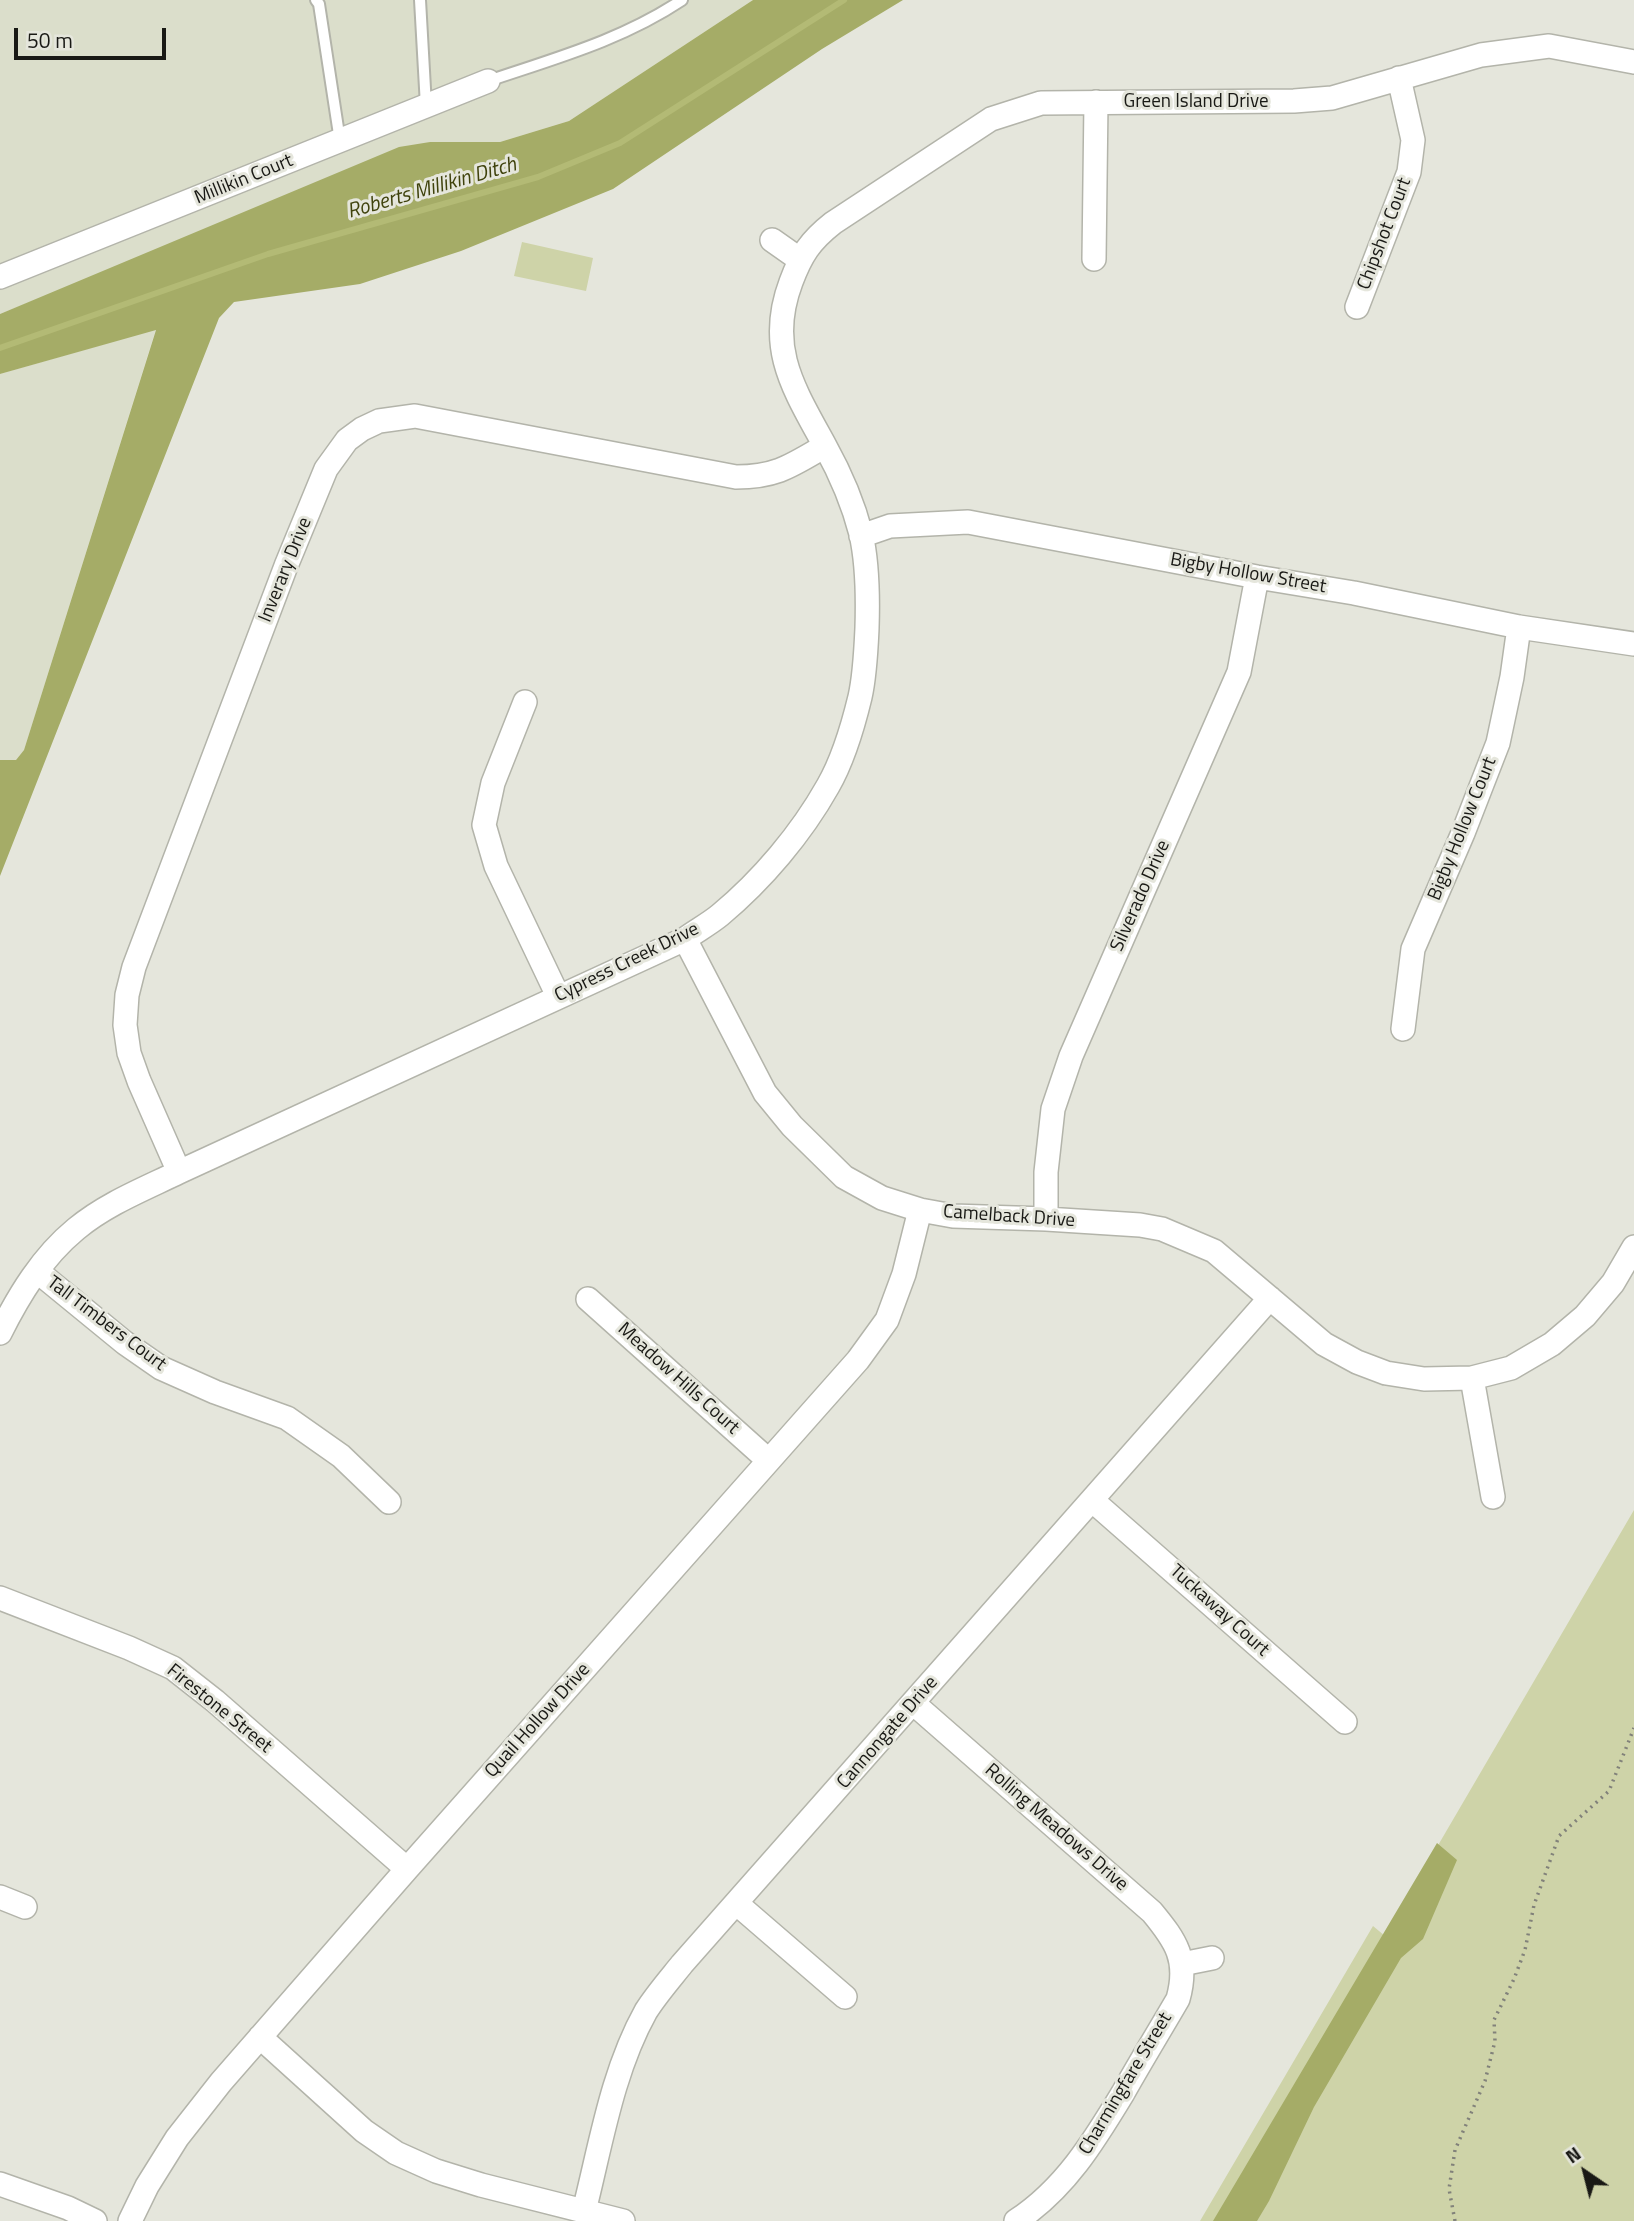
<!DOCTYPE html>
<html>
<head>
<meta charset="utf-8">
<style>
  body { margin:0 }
  #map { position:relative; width:1634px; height:2221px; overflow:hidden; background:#e5e6dc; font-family:"Titillium Web",sans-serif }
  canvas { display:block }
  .north { position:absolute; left:1550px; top:2137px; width:70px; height:70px; -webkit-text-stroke:5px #e5e6dc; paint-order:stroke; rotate:325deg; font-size:19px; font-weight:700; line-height:28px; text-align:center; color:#191915 }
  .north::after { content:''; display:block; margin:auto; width:24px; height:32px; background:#191915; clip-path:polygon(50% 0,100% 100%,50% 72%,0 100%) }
  .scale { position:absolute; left:14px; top:28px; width:152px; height:32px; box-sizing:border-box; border:4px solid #191915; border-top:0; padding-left:9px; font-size:21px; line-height:24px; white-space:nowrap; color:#191915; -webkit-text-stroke:5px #e5e6dc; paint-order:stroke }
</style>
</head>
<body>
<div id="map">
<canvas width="1634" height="2221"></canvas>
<div class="north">N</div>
<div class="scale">50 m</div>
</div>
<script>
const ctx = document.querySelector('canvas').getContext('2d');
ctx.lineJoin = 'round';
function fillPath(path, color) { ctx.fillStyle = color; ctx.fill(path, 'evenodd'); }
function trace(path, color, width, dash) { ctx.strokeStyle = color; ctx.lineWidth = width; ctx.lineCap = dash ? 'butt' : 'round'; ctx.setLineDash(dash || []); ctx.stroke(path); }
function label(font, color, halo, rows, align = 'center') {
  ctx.font = font + ' "Titillium Web",sans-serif'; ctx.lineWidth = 6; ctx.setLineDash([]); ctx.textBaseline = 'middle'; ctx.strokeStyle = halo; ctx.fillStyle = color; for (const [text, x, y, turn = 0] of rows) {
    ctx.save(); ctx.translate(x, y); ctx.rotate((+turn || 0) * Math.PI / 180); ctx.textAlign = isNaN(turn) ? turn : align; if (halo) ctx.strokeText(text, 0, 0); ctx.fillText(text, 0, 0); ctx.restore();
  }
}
fillPath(new Path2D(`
  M0 0H753L569 121 500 142H430L0 314Z
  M156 329 24 750 16 760H0V374Z`), '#dbdecb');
fillPath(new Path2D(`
  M522 242 593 258 586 291 514 276Z
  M1634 1510V2221H1200L1373 1926 1385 1936Z`), '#ced3a8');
fillPath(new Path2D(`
  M753 0H903L822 49 613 189 461 251 360 284 234 302 219 318 0 876V760H16L24 750 156 330 0 374V314L399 147 430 142H500L569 121Z
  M1437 1843 1457 1860 1423 1939 1401 1958 1314 2107 1269 2201 1257 2221H1213Z`), '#a5ac67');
trace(new Path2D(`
  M0 348 268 254 538 177 620 143 844 0`), '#b3ba75', 6);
const service = new Path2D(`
  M316 0 319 4 340 141
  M420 0 426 106
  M488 81C556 58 622 40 682 0`);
const minor = new Path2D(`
  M772 240 799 259
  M1094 259 1096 102
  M0 277 488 81
  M1357 307 1409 172 1413 140 1399 78
  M861 536 890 526 968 522 1257 577 1354 593 1519 627 1634 644
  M525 702 493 783 484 825 496 866 558 996
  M685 939 765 1093 792 1126 844 1177 882 1198 920 1210 953 1216 1046 1219 1140 1225 1162 1229 1214 1251 1324 1344 1357 1362 1386 1373 1424 1379 1472 1378 1511 1368 1552 1344 1585 1316 1613 1283 1634 1247
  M1403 1029 1413 949 1463 833 1498 743 1512 677 1519 627
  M179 1172 139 1081 129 1053 125 1025 127 995 134 967 286 566 326 469 347 440 362 429 379 421 415 416 736 477C776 477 791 466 825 446
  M1046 1219V1172L1053 1109 1071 1056 1239 672 1257 577
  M37 1271 125 1343 161 1368 215 1392 287 1418 341 1456 389 1502
  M588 1299 768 1460
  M0 1333C19 1295 42 1257 76 1229 106 1204 144 1189 179 1172L685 939C696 931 709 924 720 915 762 880 801 834 828 786 843 760 853 726 860 697 865 675 866 650 867 628 868 597 868 565 861 534 853 503 840 473 825 446 794 389 766 348 791 282 801 255 810 241 833 223L991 119 1041 103 1294 101 1332 98 1481 55 1549 46 1634 62
  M1472 1378 1493 1497
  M1093 1501 1345 1722
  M0 1598 129 1648 173 1668 215 1701 407 1869
  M913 1703 1152 1912C1176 1941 1189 1960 1178 1999 1160 2030 1141 2061 1123 2093 1094 2141 1065 2189 1016 2221
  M0 1897 25 1907
  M736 1903 845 1997
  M1182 1964 1212 1958
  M260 2037 364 2131 396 2153 436 2171 481 2185 623 2221
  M0 2184 68 2208 95 2221
  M584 2211C601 2144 612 2072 646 2011 656 1995 670 1979 682 1964L1270 1298
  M130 2221 147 2186 177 2138 221 2082 407 1869 858 1360 887 1320 904 1274 920 1210`);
trace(service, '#b3b4aa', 14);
trace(minor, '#b3b4aa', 26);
trace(new Path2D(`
  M1455 2221 1449 2189 1455 2150 1485 2081 1495 2041 1494 2020 1514 1979 1525 1950 1534 1905 1559 1836 1609 1791 1634 1728`), '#81817a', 3.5, [2, 5]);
trace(service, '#fff', 10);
trace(minor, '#fff', 23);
label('19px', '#191915', '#e5e6dc', [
  ["Green Island Drive",1196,102],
  ["Millikin Court",244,180,-22],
  ["Chipshot Court",1385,234,-69],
  ["Inverary Drive",286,570,-68],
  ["Bigby Hollow Street",1248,574,10],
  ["Bigby Hollow Court",1463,829,-68],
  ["Silverado Drive",1141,896,-66],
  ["Cypress Creek Drive",627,963,-26],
  ["Camelback Drive",1009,1217,4],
  ["Tall Timbers Court",106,1324,37],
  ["Meadow Hills Court",678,1379,42],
  ["Tuckaway Court",1219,1611,42],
  ["Firestone Street",219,1709,39],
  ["Quail Hollow Drive",538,1721,-48],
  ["Cannongate Drive",888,1733,-49],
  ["Rolling Meadows Drive",1056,1828,41],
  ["Charmingfare Street",1126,2084,-59]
]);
label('italic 21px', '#3f420c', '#e5e6dc', [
  ["Roberts Millikin Ditch",432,189,-16]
]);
</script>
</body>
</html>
